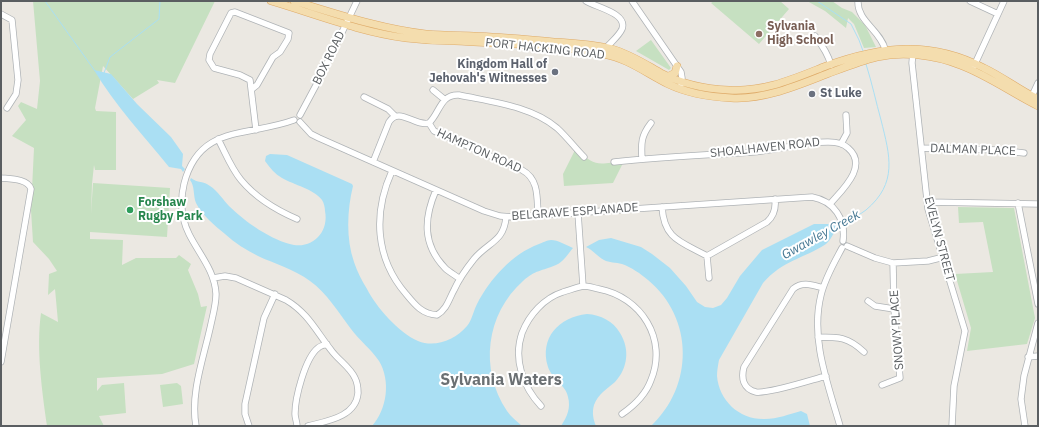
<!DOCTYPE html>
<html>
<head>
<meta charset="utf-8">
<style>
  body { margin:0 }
  #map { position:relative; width:1039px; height:427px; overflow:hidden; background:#ebe8e2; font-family:"IBM Plex Sans",sans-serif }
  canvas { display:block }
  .frame { position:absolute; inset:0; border:2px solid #5a5e61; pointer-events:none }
</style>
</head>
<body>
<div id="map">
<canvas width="1039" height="427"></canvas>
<div class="frame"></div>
</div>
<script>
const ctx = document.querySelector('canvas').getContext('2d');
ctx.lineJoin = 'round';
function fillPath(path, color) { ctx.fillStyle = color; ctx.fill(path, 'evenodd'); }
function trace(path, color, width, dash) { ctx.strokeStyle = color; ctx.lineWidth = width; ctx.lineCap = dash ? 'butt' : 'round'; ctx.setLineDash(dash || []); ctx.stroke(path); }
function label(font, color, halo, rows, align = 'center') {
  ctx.font = font + ' "IBM Plex Sans",sans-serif'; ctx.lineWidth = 4; ctx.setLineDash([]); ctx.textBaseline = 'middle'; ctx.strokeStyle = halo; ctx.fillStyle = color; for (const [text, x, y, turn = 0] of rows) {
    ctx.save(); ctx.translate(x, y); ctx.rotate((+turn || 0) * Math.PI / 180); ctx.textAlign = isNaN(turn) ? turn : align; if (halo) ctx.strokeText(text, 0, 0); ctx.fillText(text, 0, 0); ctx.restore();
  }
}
fillPath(new Path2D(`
  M33 1H215L175 83 157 80 159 83 133 99 103 66 95 108 96 111 116 112V170H95L94 165 92 184 91 214 93 183 170 188 167 237 90 232V239L123 240 122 265 136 258H176L179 255 191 264 188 270 198 294 201 307 207 306 194 364 162 374 97 378V391L102 385 124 383 126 413 99 416 98 405 99 416 104 426H47C42 391 36 348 41 313L58 322 55 289 48 295 49 274 57 271 49 259 33 242 31 210 34 148 12 136 26 120 18 106 21 102 37 109 40 81Z
  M714 1H780L789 9 759 44 711 3Z
  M807 1H832L842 8 852 12 865 25 876 47 864 48 854 24 848 18 846 28 825 11Z
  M651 40 671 68 669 70 636 51Z
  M576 148C595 168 598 164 624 161L613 183 564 186 563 174Z
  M958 207 1014 208 1035 318 1027 344 967 351 971 328 955 274 993 272 983 222 959 223Z
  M177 383 181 386 183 404 163 407 160 385Z`), '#c6e0c1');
fillPath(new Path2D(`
  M94 70 111 74 137 104 171 137 183 154 182 166 185 169 183 172 181 169 169 167C143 135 115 105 94 70Z
  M270 154 287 155 352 184 353 186C347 210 346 239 354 262 357 271 362 281 367 289 376 307 399 333 418 341 435 348 455 340 467 326 472 320 473 312 477 304 490 279 512 254 539 244 542 243 547 240 551 240 558 240 566 245 573 248 568 254 563 262 556 265 542 271 535 270 523 281 486 314 479 369 507 411 511 417 517 421 522 426H372C387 409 391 381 379 361 371 349 359 340 351 329 338 312 327 293 310 281 294 269 275 264 258 256 246 250 235 243 225 234 215 226 202 215 196 203 193 196 195 186 190 180L191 178C197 183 204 181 210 186 218 191 223 200 229 206 244 221 272 241 294 245 314 248 329 231 325 211 325 208 324 203 322 200 314 189 294 185 282 178 275 174 270 168 265 161L266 156Z
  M838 222 839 227C833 232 832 239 826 244 803 259 783 260 763 283L719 360C718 365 717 371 717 376 719 401 740 420 765 419 777 419 790 414 801 411L807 414 810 426H651C694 386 694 318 648 280 641 274 631 267 622 264 616 262 609 263 604 260 597 256 593 250 586 247L599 240 611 238 641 247 652 254 670 268 686 286 697 302 705 307 713 308 721 305 727 298 740 276 762 250 814 224H832Z
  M587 314C601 315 613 321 620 333 630 349 628 368 615 382 607 389 598 394 594 405 592 412 593 419 596 426H561C567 417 571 408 568 397 566 385 552 379 548 367 539 338 559 317 587 314Z`), '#aadff3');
trace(new Path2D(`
  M45 1 95 71
  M817 1 851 24 859 40 863 51
  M104 73 110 57 159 19 160 1
  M844 222C851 218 860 215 866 210 898 183 890 156 881 120 876 102 872 83 866 64`), '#aadff3', 1);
const minor = new Path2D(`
  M586 1C595 7 628 13 622 29 619 36 611 42 606 48
  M632 1 681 72 682 78 681 85
  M858 1C857 21 880 30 885 49
  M970 1 998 14
  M1 14 12 20 18 80 16 94 7 108
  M815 36C822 45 828 54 831 65
  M913 52 912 63 928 209 965 331 954 386 952 426
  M974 66 1004 1
  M252 89 257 85 273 57 280 52 288 39 289 33 235 12 231 13 210 54 209 60 214 68 240 75 250 80 256 130
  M433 90 444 99
  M1032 96 1038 83
  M364 97 388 109 395 116
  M300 115 322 74 357 1
  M300 122 311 134 319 138 484 211 500 216 513 217 812 197C834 201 846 219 843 241
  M429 123C440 113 440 94 459 95 492 102 531 106 557 128 567 137 575 148 584 157
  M218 139C225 152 231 168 241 180 256 198 276 210 297 219
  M841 144 847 133 846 115
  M922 148 998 150 1024 153
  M642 159C641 143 641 136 651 123
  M373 162 389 122C399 106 415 127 429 123L434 131 522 170C539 179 537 198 538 215
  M614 162C649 158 684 156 720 154 734 153 748 153 762 151 785 148 806 142 828 142 835 142 843 143 848 148 869 166 842 190 830 204
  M392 171C373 213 375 258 406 294 415 305 422 314 437 315 447 309 449 299 454 290 459 279 466 269 474 259 488 242 504 242 506 217
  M1 178C11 179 28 179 31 189L1 362
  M436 190C424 218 422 244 445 268 449 272 455 275 460 279
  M927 202 1038 204
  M1018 203 1038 304
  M662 207C664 240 682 242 707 256L767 222C774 216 776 208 775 199
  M578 213 583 286
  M847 246 875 258 893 263 928 261 944 257
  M707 256 709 278
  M213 278 225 276 236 278 286 300C308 313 316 331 331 350 338 360 350 367 355 378 357 382 358 388 358 393 356 417 327 421 308 426
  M823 288C812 285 803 281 793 289L744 367C741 378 743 389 756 392 769 394 811 380 826 376
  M868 301 875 306 894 309
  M818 337C839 337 848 337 864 352
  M1028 357 1038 356
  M882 385 900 378 894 309 893 263
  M541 406C523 387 513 359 522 333 529 315 544 298 563 292 570 290 577 287 584 286 589 286 594 288 599 289 641 297 668 339 651 380 646 394 635 405 622 414
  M196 426C190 393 204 357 211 324 213 315 216 304 216 294 215 271 199 254 189 234 181 218 180 201 184 184 199 124 248 137 294 120
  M249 426 245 414V404L264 318 275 294
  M297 426C297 422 295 418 295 414 295 398 305 358 318 348 320 346 324 345 327 344
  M840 426C828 384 810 339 821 295 825 278 834 263 842 248
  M1025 426 1021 399 1024 376 1038 323`);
const major = new Path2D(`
  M271 1C315 14 360 32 406 38 422 40 439 41 455 41 504 44 554 44 603 54 627 58 646 73 668 84 687 93 709 97 731 98 764 100 796 86 827 74 843 68 860 61 877 57 903 51 935 55 960 65 987 75 1012 93 1038 106
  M294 1C337 14 381 29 426 34 448 36 470 35 492 37 513 38 534 40 554 42 574 43 593 44 612 49 630 54 645 64 661 73 682 84 705 89 729 90 765 92 793 79 826 66 881 46 930 40 984 68 1003 77 1019 90 1038 99
  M669 76 675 73 677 66`);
trace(minor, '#afb3b6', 7);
trace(major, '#deaa68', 8);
trace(minor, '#fff', 5.5);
trace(major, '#f4ddae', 7);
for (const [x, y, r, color] of [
  [759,34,4,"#8d6e63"],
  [555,72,4,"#6b7280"],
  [812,94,4,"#6b7280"],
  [130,210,4,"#2e9e5b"]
]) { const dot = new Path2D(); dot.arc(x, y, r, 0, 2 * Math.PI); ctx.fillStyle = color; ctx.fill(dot); trace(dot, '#fff', 1.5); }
label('bold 12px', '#785e54', '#fff', [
  ["Sylvania",767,27],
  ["High School",767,41]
], 'left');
label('12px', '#5a5e61', '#fff', [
  ["PORT HACKING ROAD",545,49,6],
  ["BOX ROAD",329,58,-64],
  ["SHOALHAVEN ROAD",765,148,-6],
  ["DALMAN PLACE",973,150,2],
  ["HAMPTON ROAD",479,151,24],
  ["BELGRAVE ESPLANADE",575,212,-4],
  ["EVELYN STREET",939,239,75],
  ["SNOWY PLACE",897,330,-94]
]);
label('bold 12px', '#5b616d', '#fff', [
  ["Kingdom Hall of",547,65],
  ["Jehovah's Witnesses",547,79],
  ["St Luke",820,94,"left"]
], 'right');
label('bold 12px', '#27864d', '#fff', [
  ["Forshaw",138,203],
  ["Rugby Park",138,217]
], 'left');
label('italic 13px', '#447792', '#fff', [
  ["Gwawley Creek",821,235,-29]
]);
label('bold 16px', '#6b7073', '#fff', [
  ["Sylvania Waters",501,380]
]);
</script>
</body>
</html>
